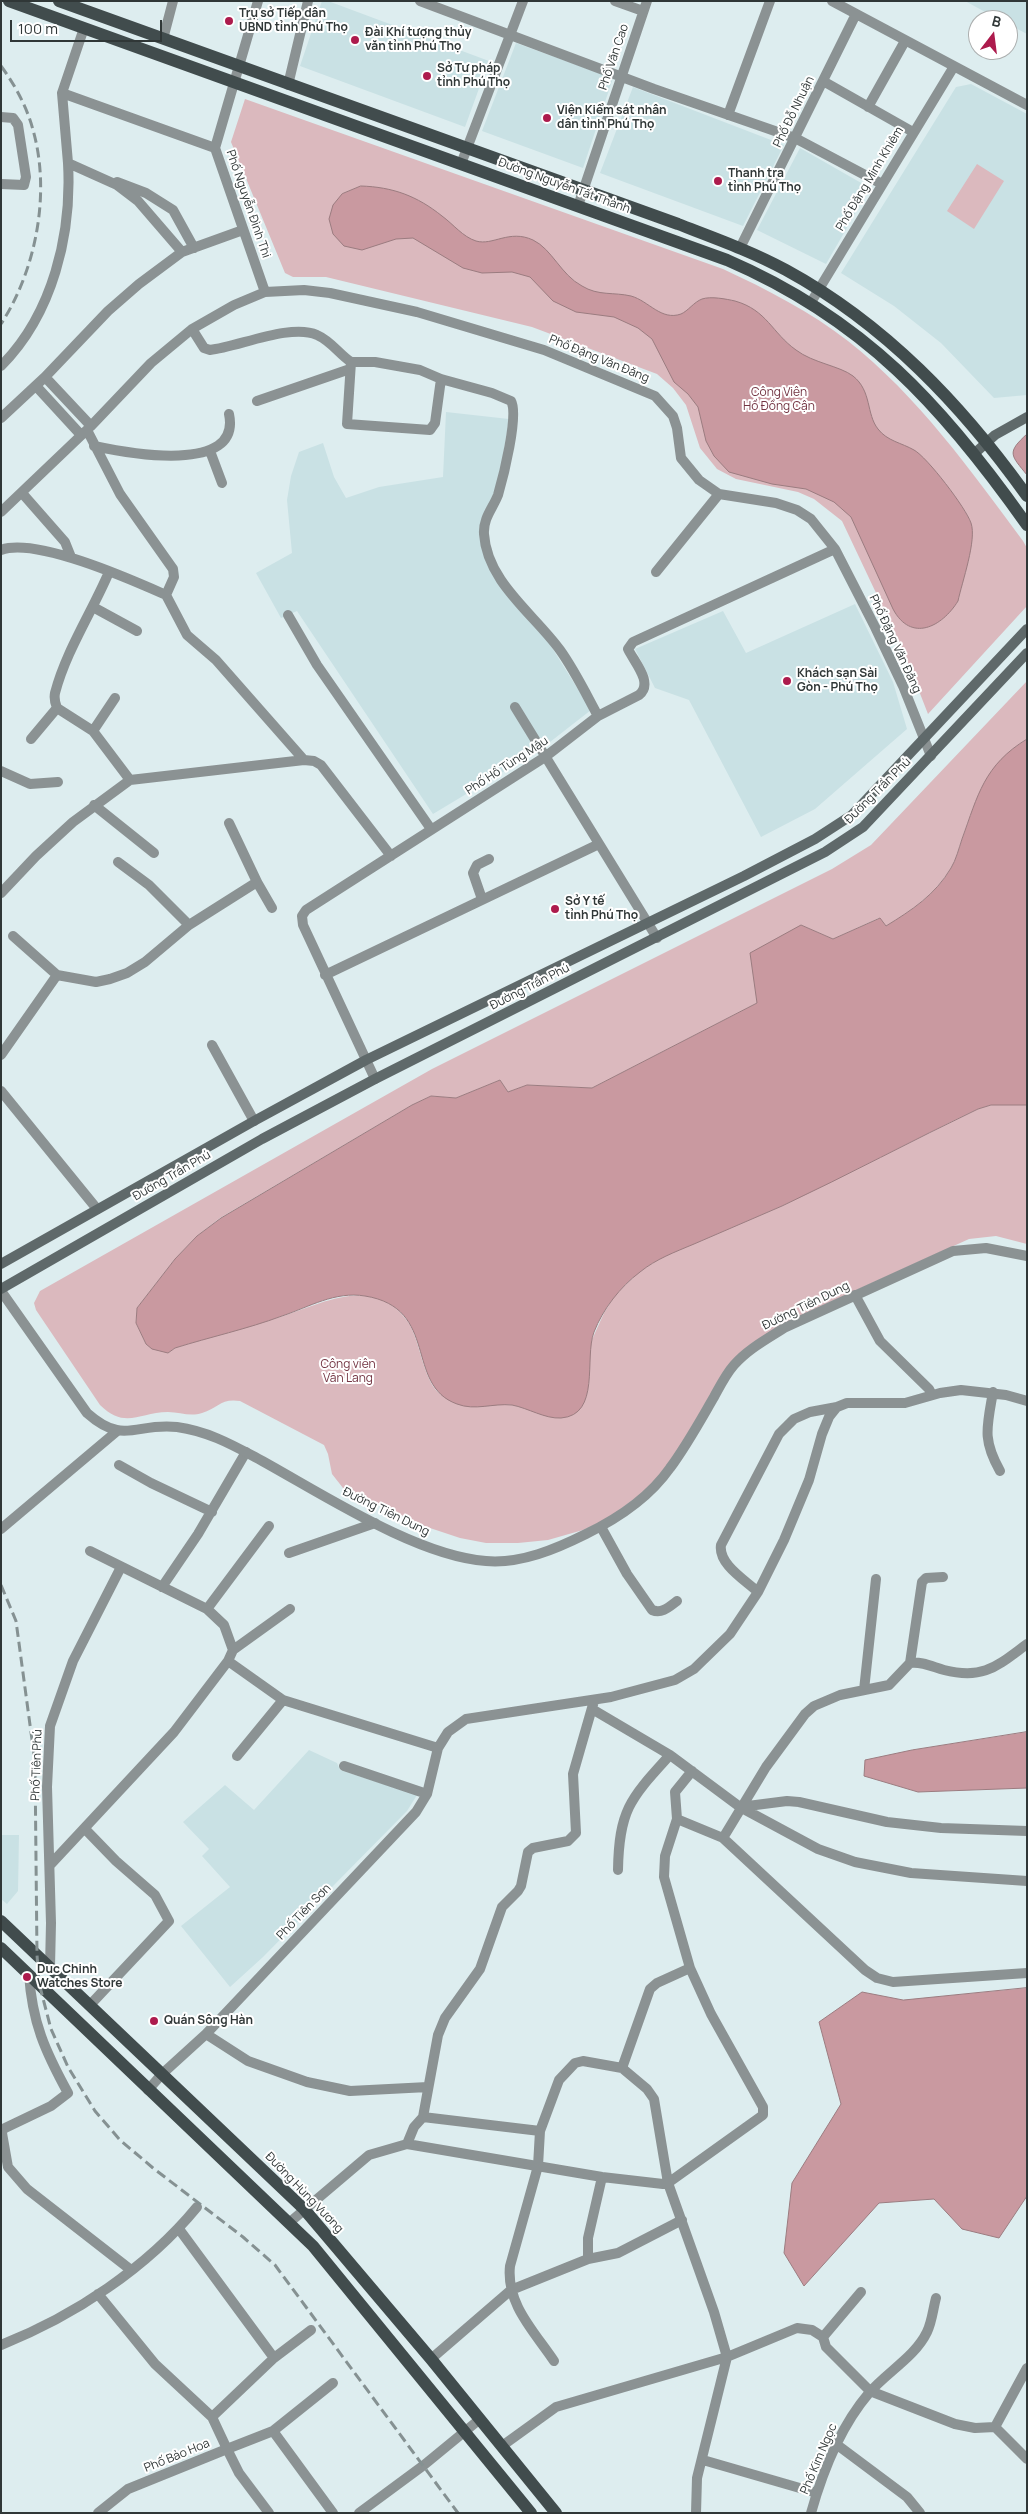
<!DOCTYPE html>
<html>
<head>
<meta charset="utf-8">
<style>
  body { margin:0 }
  #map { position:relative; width:1028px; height:2514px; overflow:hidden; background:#ddedef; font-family:Manrope,sans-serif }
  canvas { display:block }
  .frame { position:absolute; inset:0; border:2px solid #303737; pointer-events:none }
  .north { position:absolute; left:968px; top:10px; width:50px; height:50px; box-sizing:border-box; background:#fff; border:1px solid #acafaf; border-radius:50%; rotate:15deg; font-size:14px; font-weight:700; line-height:20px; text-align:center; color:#303737 }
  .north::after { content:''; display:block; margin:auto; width:18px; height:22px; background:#ad1b4d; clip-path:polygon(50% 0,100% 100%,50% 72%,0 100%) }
  .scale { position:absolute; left:10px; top:20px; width:152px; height:22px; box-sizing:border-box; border:2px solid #303737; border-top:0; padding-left:6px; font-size:15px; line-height:18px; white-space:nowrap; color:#303737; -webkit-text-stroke:4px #fff; paint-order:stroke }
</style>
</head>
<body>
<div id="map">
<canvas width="1028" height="2514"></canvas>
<div class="frame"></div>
<div class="north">B</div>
<div class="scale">100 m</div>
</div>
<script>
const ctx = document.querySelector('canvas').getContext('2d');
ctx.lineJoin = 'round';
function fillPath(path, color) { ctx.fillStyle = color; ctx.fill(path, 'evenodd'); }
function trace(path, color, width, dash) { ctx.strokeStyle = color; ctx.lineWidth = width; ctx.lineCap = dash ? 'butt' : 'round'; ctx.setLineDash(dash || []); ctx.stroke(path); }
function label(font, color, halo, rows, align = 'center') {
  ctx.font = font + ' Manrope,sans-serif'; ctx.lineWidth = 4; ctx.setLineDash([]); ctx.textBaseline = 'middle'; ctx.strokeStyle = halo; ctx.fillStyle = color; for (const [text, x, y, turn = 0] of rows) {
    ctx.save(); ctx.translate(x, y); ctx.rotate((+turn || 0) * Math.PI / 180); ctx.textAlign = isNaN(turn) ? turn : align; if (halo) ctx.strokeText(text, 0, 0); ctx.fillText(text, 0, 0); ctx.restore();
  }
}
fillPath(new Path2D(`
  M322 1H328L489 61 465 127 300 66Z
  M965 1H1027V34L1008 24V20H1000Z
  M516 43 613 78 583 168 482 131Z
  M971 84 1027 114V395L994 398 941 343 894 306 841 273 956 87Z
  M633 87 784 145 743 226 600 173Z
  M800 148 870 188 826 264 757 230Z
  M446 412 509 419 499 479 493 497 484 512 482 523 493 569 549 643 591 710 541 749 433 814 297 611 281 618 256 573 292 553 287 500 291 476 299 452 323 443 334 477 346 498 379 487 443 477Z
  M855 604 893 682 907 729 815 809 761 837 689 700 655 688 635 649 723 611 746 653Z
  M309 1750 337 1763 340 1770 417 1795 407 1811 263 1957 230 1987 181 1926 230 1887 202 1856 209 1849 183 1822 225 1785 254 1810Z
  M1 1835H19L18 1891 7 1904 1 1899Z`), '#c9e1e4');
fillPath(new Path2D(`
  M245 99 723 269C766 289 811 312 848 341 918 396 971 471 1023 541L1027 548V606L928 714 903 650 842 521 814 499 798 492 736 479 717 469 700 448 686 405 673 388 657 374 532 327 326 277H293L285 273 231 142Z
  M977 164 1004 181 974 229 947 211Z
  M1027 681V739C991 761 976 799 963 836 959 846 957 859 951 868 934 895 912 910 886 926L879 918 833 939 801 925 757 1003 592 1088 527 1085 508 1092 500 1080 456 1098 431 1096 412 1105 220 1218 197 1236 175 1259 137 1308 136 1323 146 1344 168 1353 175 1348C210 1337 246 1328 280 1317 323 1303 375 1274 408 1322 421 1341 423 1385 443 1396 450 1401 475 1405 484 1406 490 1407 496 1404 502 1404 512 1404 522 1408 532 1410L588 1373 590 1344 604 1313 615 1295 638 1273 660 1258 782 1206 978 1109 991 1105H1027V1244L996 1236 969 1239 806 1313 741 1358 653 1485 607 1519 583 1530 548 1540 518 1543H486L460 1538 427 1527 343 1488 332 1474 328 1454 324 1445 240 1401C221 1398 218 1408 202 1413 190 1417 180 1412 168 1412 139 1412 126 1430 100 1405L36 1310 34 1303 40 1291 432 1069 832 869 871 845Z`), '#dbb9be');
const water = new Path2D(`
  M361 186C393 187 417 196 442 216 453 224 463 237 476 241 493 246 509 229 533 240 552 249 561 275 582 286 598 296 614 292 631 296 649 301 661 321 681 314 688 311 694 302 702 299 711 296 726 299 735 301 767 310 772 333 796 350 813 363 840 366 853 376 872 391 866 414 878 429 887 441 902 443 914 450 927 457 966 508 971 523 977 540 962 582 958 601 942 627 911 643 893 609L851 517 834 502 806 489 772 484 729 472 714 456 706 441 698 407 688 394 674 382 652 339 638 328 614 317 576 312 553 301 530 277 512 272 482 273 463 268 413 238 396 239 362 250 344 246 333 234 329 219 333 205 342 194Z
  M1027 434V475C1011 455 1006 453 1027 434Z
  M1027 739V1105H991L978 1109C913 1140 848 1175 782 1206 753 1219 723 1231 694 1244 675 1252 656 1259 640 1272 620 1287 603 1309 594 1332 584 1358 601 1415 561 1418 545 1419 528 1408 512 1405 493 1403 475 1411 457 1404 404 1385 440 1308 365 1296 335 1291 309 1307 282 1316 247 1329 210 1337 175 1348L168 1353 152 1349 146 1344 136 1323 137 1308 175 1259 197 1236 221 1218 412 1105 431 1096 456 1098 500 1080 508 1092 527 1085 592 1088 757 1003 750 953 801 925 833 939 880 918 886 926C912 910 935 895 951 868 956 860 959 848 962 839 978 795 984 765 1027 739Z
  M1027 1732V1788L918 1792 864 1776 865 1760 912 1750Z
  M1027 1988V2196L999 2238 962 2229 934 2199 879 2203 804 2286 784 2253 792 2183 841 2104 819 2022 862 1992 903 2000Z`);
fillPath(water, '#c999a0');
trace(water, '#9b7c80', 1);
trace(new Path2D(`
  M258 1 215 148 265 292
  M420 1 654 89 795 138 882 184
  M615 1 643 11
  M832 1 1027 105
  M84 28 62 93 68 163 117 185 138 201 182 252
  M163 39 173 1
  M823 81 913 132
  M288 85 308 1
  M62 93 215 148
  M868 107 905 41
  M728 115 770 1
  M1 117 13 118 18 125 26 177 24 185 1 184
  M461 164 523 1
  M117 182 146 193 173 210 194 248
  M578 206 647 1
  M740 248 856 14
  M810 304 953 68
  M192 329 204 348 210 350C238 347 291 323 317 335 331 341 339 354 351 362
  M1 366C53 314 72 234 68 163
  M45 377 91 426
  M441 379 435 423 430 430 347 424 351 362H375L420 370 441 379 492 393 511 401C519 415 503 478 498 495 493 508 483 518 484 534 487 582 534 614 560 650 575 671 586 694 598 716
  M36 386 81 435
  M257 401 350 369
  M1 418 45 377 108 311 139 284 182 252 243 230
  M87 430 120 494 173 569 174 577 166 595
  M94 446C127 453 242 475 229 414
  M210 451 222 483
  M22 493 65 542 71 557
  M1 512 91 426 151 363 192 329 234 305 265 292 304 290 330 293 417 312 544 350 655 396 673 416 677 428 681 458 699 480 719 494 776 503 797 510 811 519 835 549 875 627 903 686 931 756
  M1 550C36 537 132 580 166 595L187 635 216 660 304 760
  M109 572C92 612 66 651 55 693 54 698 55 703 57 708L93 731 130 780
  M656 572 719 494
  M93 607 137 631
  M288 615 317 665 431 829
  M515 707 657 938
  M93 731 115 698
  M31 739 57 708
  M1 771 30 784 58 782
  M94 805 154 853
  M229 823 257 882
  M118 862 149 885 189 925
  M1 893 36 856 73 822 130 780 304 760 314 761 321 765 391 856
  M482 899 473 873 477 865 489 859
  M13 936 57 975 96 982 110 979 127 973 145 962 189 925 257 882 272 908
  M325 975 599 844
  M212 1045 254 1121
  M1 1055 57 975
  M375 1079 303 925 302 916 306 910 545 757 598 716 639 695C654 683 634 662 628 649L633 642 835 549
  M1 1091 97 1209
  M855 1295 880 1341 929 1389 932 1395
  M993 1392C987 1427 982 1439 1000 1471
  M119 1465 151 1483 212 1512
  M601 1527 627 1574 652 1610C662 1614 669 1607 677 1601
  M1 1529 116 1432
  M90 1551 207 1609 224 1625 233 1650 228 1661 283 1700 438 1748
  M289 1553 375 1523
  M162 1587 198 1534 246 1452
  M758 1592C745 1580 718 1564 721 1545L779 1434 794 1419 810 1412 837 1407
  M207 1609 269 1526
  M233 1650 290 1609
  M910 1663C921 1661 933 1667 944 1670 984 1680 997 1666 1027 1644
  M864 1690 876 1579
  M592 1709 670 1755 740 1807 818 1849 855 1862 911 1873 1027 1881
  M237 1756 283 1700
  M344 1766 427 1794
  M740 1807 787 1801 799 1802 887 1822 941 1828 1027 1831
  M677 1819 723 1838 865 1970 877 1978 893 1982 1027 1973
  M85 1829 116 1861 155 1895 169 1921 90 2005
  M723 1838 766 1767 805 1714 814 1706 840 1695 889 1685 910 1663 922 1582 926 1578 943 1577
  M50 1865 174 1732 228 1661
  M618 1870C619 1809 631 1798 670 1755
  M50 1967 51 1923 47 1787 50 1726 73 1661 121 1567
  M29 1974C32 2022 45 2051 68 2093L51 2106 3 2129 2 2133 8 2167 27 2189 131 2270
  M206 2034 248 2061 307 2082 350 2091 428 2087
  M622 2068 650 1989 657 1983 690 1968
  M148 2090 162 2074 206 2034 416 1812 427 1794 438 1748 448 1732 466 1719 611 1697 675 1680 694 1669 730 1634 758 1592 784 1540 809 1480 822 1434 829 1417 837 1407 847 1403H905L940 1393 961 1390 1006 1395 1027 1401
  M423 2117 540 2131
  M407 2144 414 2127 423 2117 438 2035 445 2018 480 1969 502 1907 518 1891 521 1886 528 1852 533 1848 568 1841 576 1833 573 1774 594 1701
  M290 2222 369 2155 407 2144 602 2177 663 2184 668 2183 763 2115V2107L711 2014 690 1968 664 1877 665 1856 677 1819 675 1792 692 1771
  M179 2229 274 2358
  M588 2259V2238L602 2177
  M98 2294 155 2364 212 2417 227 2449 273 2431 333 2383
  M823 2337 861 2292
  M1 2345C74 2316 147 2268 197 2207
  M431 2359 511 2290 588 2259 618 2253 682 2220
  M554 2361C534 2331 506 2304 510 2266L538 2166 540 2131 559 2080 575 2063 583 2061 622 2068 647 2089 654 2099 668 2183 714 2312 727 2357 697 2478 696 2513
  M212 2417 274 2358 311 2330
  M995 2427 1027 2368
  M273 2431 333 2513
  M836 2444 907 2497 920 2513
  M502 2446 556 2407 727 2357 797 2328 812 2330 823 2337 826 2347 870 2391 955 2424 975 2428 995 2427 1027 2459
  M703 2460 817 2493
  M98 2513 128 2489 227 2449 239 2473 269 2513
  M359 2513 424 2465 480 2419
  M811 2513C823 2470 840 2427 869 2393 887 2372 915 2357 927 2332 932 2322 933 2309 936 2298`), '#8b9293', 10);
trace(new Path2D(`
  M1 1291 87 1413C124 1446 136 1422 177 1427 206 1431 229 1443 255 1457 318 1491 415 1556 486 1561 521 1564 556 1549 586 1534 619 1518 649 1498 670 1468 687 1445 700 1421 714 1397 720 1386 726 1374 734 1365 748 1349 767 1339 784 1328L953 1251 986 1248 1027 1256`), '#8b9293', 10);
trace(new Path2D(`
  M975 453 995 435 1027 417
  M1 1264 254 1121 366 1060 744 876 815 839 852 815 1027 629
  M1 1289 262 1139 375 1079 825 852 863 827 1027 653`), '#5f696a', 10);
trace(new Path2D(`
  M9 1 727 260C864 319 943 406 1027 525
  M59 1 678 224C714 238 751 251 786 270 885 324 962 405 1027 496
  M1 1921 304 2209 431 2359 556 2513
  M1 1948 313 2246 531 2513`), '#414c4d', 12);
trace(new Path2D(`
  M1 66C15 85 27 107 33 130 51 193 36 270 1 324
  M1 1585 16 1621 35 1762 37 1955 39 1983 51 2029 68 2067 95 2111 120 2140 153 2168 243 2237 275 2265 458 2513`), '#859192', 3, [10, 5]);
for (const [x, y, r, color] of [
  [229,21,5,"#ad1b4d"],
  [355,40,5,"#ad1b4d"],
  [427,76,5,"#ad1b4d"],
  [547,118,5,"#ad1b4d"],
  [718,181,5,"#ad1b4d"],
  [787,681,5,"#ad1b4d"],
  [555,909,5,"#ad1b4d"],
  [27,1977,5,"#ad1b4d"],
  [154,2021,5,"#ad1b4d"]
]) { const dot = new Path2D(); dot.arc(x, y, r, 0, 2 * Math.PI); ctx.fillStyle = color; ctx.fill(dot); trace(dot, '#fff', 2); }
label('bold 12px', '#303737', '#fff', [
  ["Trụ sở Tiếp dân",239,14],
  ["UBND tỉnh Phú Thọ",239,28],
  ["Đài Khí tượng thủy",365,33],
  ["văn tỉnh Phú Thọ",365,47],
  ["Sở Tư pháp",437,69],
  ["tỉnh Phú Thọ",437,83],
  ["Viện Kiểm sát nhân",557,111],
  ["dân tỉnh Phú Thọ",557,125],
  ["Thanh tra",728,174],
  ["tỉnh Phú Thọ",728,188],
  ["Khách sạn Sài",797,674],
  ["Gòn - Phú Thọ",797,688],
  ["Sở Y tế",565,902],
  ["tỉnh Phú Thọ",565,916],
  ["Duc Chinh",37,1970],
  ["Watches Store",37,1984],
  ["Quán Sông Hàn",164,2021]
], 'left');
label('12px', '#303737', '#fff', [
  ["Phố Văn Cao",614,57,-71],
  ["Phố Đỗ Nhuận",794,112,-64],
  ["Phố Đặng Minh Khiêm",870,179,-59],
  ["Đường Nguyễn Tất Thành",564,186,20],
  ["Phố Nguyễn Đình Thi",248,204,71],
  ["Phố Đặng Văn Đăng",599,359,22],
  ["Phố Đặng Văn Đăng",895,644,65],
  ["Phố Hồ Tùng Mậu",507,766,-33],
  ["Đường Trần Phú",878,791,-45],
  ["Đường Trần Phú",530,987,-27],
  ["Đường Trần Phú",172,1176,-30],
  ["Đường Tiên Dung",806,1306,-26],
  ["Đường Tiên Dung",386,1512,26],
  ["Phố Tiên Phú",37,1765,-88],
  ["Phố Tiên Sơn",304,1912,-46],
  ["Đường Hùng Vương",304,2193,46],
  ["Phố Bảo Hoa",177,2456,-22],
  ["Phố Kim Ngọc",819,2459,-67]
]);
label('12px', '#733543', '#fff', [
  ["Công Viên",779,393],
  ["Hồ Đồng Cận",779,407],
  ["Công viên",348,1365],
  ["Văn Lang",348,1379]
]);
</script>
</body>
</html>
